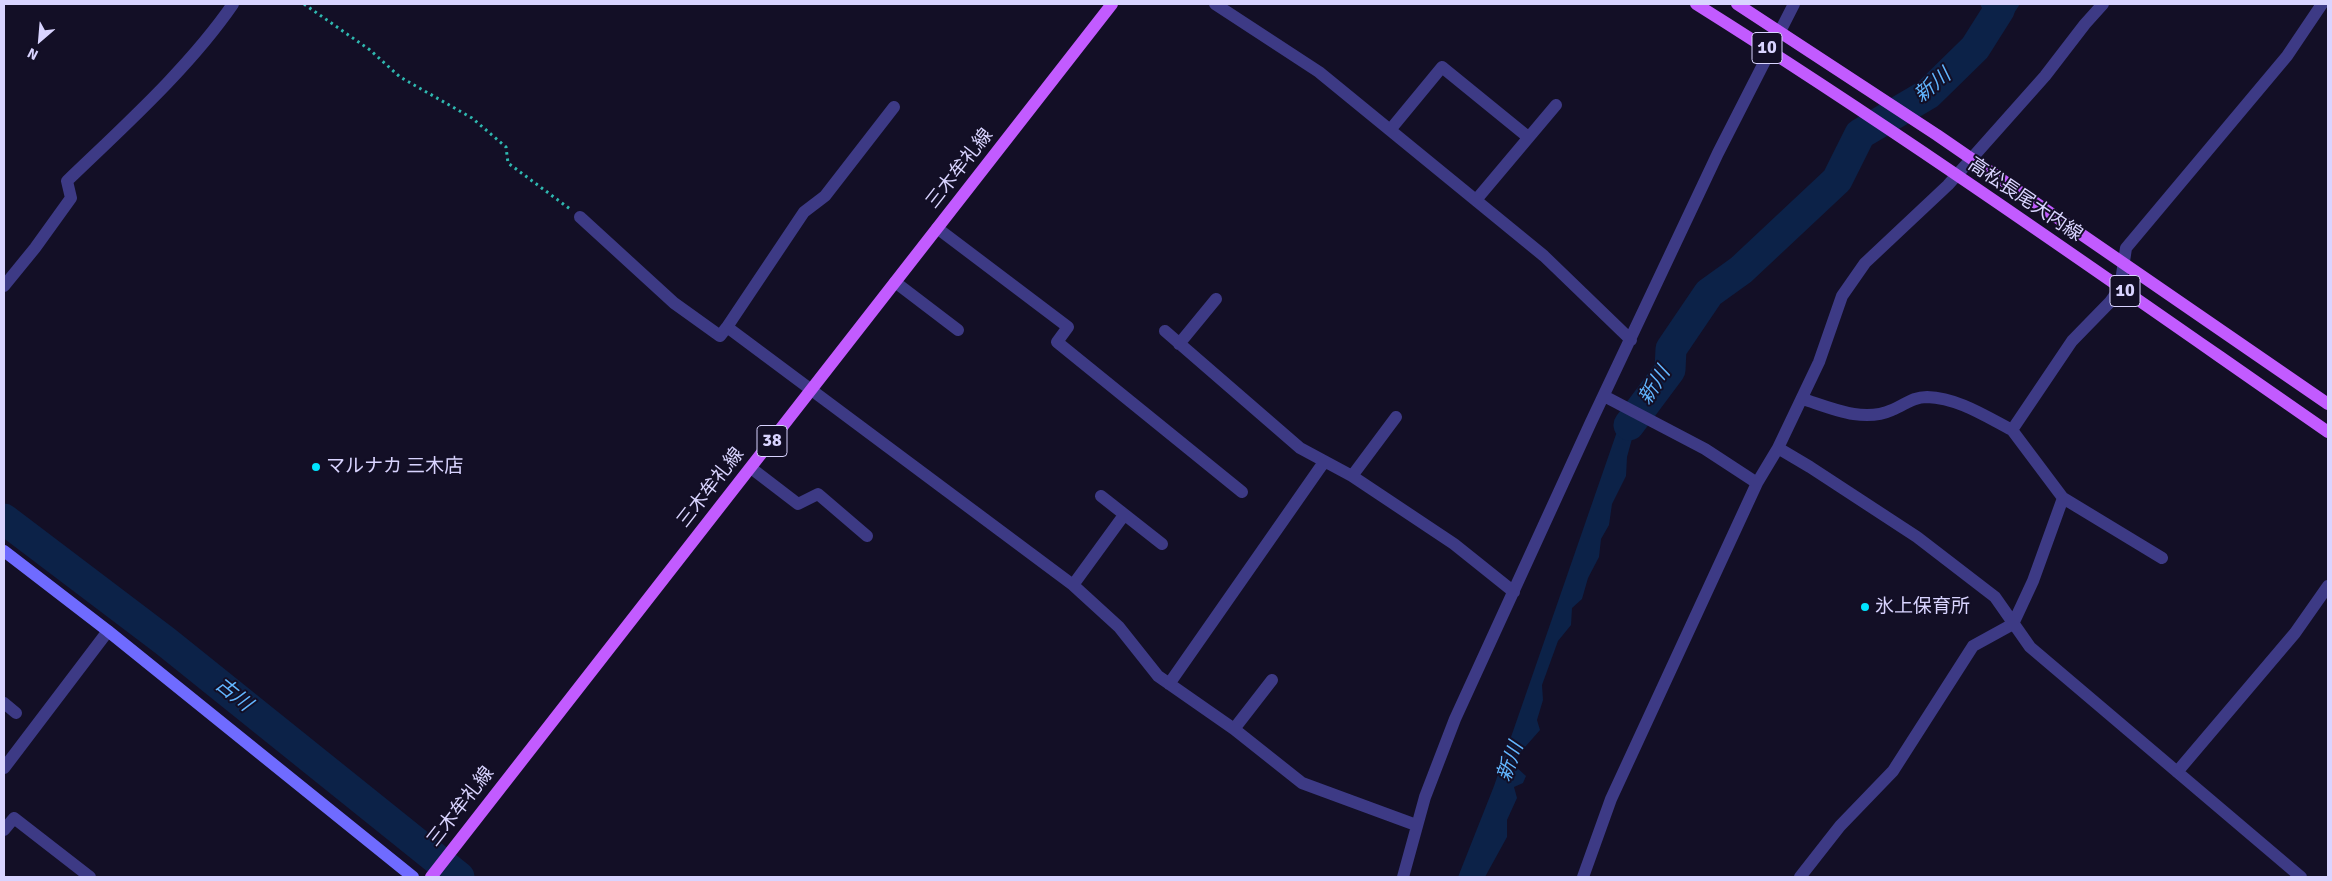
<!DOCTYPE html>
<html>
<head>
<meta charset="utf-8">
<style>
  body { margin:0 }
  #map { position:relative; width:2332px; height:881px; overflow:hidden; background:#130f26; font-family:Signika,sans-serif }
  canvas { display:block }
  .frame { position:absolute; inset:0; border:5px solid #d9d4ff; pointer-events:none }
  .north { position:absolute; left:15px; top:15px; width:50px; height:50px; -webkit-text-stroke:4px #130f26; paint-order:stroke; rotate:207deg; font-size:14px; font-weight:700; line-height:20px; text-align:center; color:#d9d4ff }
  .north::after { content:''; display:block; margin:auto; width:18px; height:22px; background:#d9d4ff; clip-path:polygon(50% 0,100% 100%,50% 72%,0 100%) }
</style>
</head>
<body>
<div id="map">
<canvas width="2332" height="881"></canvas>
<div class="frame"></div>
<div class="north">N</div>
</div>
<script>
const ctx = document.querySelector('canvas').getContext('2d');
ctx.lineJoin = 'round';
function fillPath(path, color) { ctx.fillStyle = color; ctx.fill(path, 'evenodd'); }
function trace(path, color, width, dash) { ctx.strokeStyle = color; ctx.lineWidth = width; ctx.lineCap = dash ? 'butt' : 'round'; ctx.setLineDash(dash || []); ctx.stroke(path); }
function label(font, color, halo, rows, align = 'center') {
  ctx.font = font + ' Signika,"Noto Sans JP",sans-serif'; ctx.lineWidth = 4; ctx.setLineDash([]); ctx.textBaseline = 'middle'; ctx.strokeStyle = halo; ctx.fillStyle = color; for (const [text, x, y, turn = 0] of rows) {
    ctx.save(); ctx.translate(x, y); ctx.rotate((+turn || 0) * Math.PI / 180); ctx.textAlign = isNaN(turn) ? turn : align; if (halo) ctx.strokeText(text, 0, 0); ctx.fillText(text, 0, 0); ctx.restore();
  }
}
fillPath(new Path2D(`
  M1980 4H2020L2002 31 1974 55 1972 64 1957 75 1936 103 1917 91 1934 82 1973 40 1984 25 1986 16Z
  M1643 385 1654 391 1633 435 1627 457 1626 476 1612 504 1609 525 1601 539 1599 557 1588 578 1582 599 1572 608 1571 625 1558 641 1542 685 1543 700 1537 720 1540 730 1518 755 1515 766 1526 776 1523 783 1514 787 1517 798 1507 820V837L1485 877H1458L1494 786 1621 420Z`), '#0c2248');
trace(new Path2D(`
  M1629 425 1670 370 1671 349 1709 293 1741 270 1837 180 1860 134 1928 94 1975 48 1999 10 2001 4
  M4 519 165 641 459 877`), '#0c2248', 31);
trace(new Path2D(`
  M304 4 370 50 400 77 472 118 506 147 508 163 570 209`), '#2fb8b0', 3, [2.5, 4]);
trace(new Path2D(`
  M1215 4 1319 72 1544 256 1631 340
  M1390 130 1442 67 1528 137
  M1476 200 1556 105
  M580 217 674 303 720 336 727 327 1073 585 1119 627 1158 676 1234 729 1302 783 1416 825
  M937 228 1068 327 1057 342 1242 492
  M895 282 958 330
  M4 286 35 248 71 198 67 181C123 127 189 68 233 4
  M727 327 804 212 825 196 894 107
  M1165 331 1300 448 1352 476 1454 544 1514 592
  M1179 344 1216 299
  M1604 396 1705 449 1757 483 1778 448 1810 467 1917 537 1995 597 2030 647 2301 877
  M1803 399C1831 408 1863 423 1892 410 1905 405 1912 397 1927 397 1958 398 1985 416 2012 430
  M1778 448 1819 362 1842 296 1865 263 1948 185 2045 76 2085 24 2103 4
  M751 468 798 504 818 494 867 536
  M1352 476 1396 417
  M1101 496 1162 544
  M2063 498 2162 558
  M1073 585 1124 515
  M1169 684 1324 462
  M4 703 16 713
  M1234 729 1272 680
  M4 768 108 631
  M2177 772 2295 633 2328 586
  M4 830 14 818 90 877
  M1403 877 1425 797 1455 719 1591 422 1718 153 1794 4
  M1583 877 1611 799 1757 483
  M1800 877 1840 826 1893 771 1973 646 2013 624 2033 581 2063 498 2012 430 2072 341 2110 302 2120 288 2126 248 2287 56 2322 4`), '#3d3a85', 12);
trace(new Path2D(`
  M4 551 108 631 413 877`), '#6f6bff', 12);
trace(new Path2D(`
  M1696 4C1911 139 2119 287 2328 432
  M1737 4 1937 135 2328 404
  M431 877 1112 4`), '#c25bff', 12);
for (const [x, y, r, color] of [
  [316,467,5,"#00e5ff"],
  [1865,607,5,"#00e5ff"]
]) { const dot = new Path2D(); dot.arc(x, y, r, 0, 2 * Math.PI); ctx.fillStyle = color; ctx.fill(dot); trace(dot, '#130f26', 2); }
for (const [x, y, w] of [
  [1767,48,30],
  [2125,291,30],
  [772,441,30]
]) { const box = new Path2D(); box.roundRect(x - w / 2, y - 15.5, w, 31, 4); ctx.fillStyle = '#130f26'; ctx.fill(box); trace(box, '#d9d4ff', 1); }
label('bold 18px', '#d9d4ff', null, [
  ["10",1767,48],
  ["10",2125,291],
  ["38",772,441]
]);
label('19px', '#d9d4ff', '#130f26', [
  ["三木牟礼線",960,169,-52],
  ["高松長尾大内線",2025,200,34],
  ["三木牟礼線",711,488,-52],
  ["三木牟礼線",461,807,-52]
]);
label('19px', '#d9d4ff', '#130f26', [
  ["マルナカ 三木店",326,467],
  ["氷上保育所",1875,607]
], 'left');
label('italic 20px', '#62b6ff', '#130f26', [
  ["新川",1933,86,-40],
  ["新川",1655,386,-58],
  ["古川",233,695,39],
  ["新川",1511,762,-70]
]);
</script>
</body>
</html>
